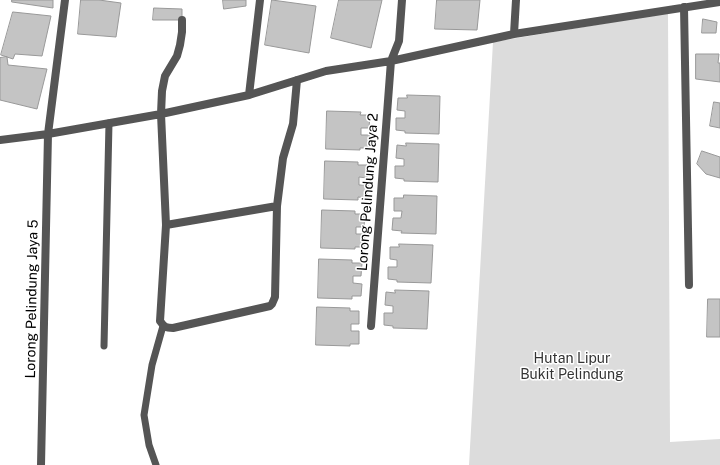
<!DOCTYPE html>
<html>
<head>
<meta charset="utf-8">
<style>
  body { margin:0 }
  canvas { display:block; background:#fff }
</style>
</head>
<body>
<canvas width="720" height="465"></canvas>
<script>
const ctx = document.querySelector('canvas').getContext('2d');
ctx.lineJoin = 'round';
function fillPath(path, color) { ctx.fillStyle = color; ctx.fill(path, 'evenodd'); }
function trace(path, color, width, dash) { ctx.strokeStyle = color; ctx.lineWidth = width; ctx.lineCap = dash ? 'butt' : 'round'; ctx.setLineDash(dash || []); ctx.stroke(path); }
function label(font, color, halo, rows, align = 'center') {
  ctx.font = font + ' "Public Sans",sans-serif'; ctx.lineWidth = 3; ctx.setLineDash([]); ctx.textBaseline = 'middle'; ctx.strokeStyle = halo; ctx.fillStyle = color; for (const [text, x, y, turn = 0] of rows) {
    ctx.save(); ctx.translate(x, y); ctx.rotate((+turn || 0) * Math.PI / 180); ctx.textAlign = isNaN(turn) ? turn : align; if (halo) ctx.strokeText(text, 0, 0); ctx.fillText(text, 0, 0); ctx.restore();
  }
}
fillPath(new Path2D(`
  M668 13 670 442 720 439V465H469L493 42Z`), '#dcdcdc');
const building = new Path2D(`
  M12 0H53V8L12 2Z
  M81 0H99L121 3 116 37 78 34Z
  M223 0H246V6L224 9Z
  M272 0 316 6 309 53 265 45Z
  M339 0H382L371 48 331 38Z
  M437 0H480L477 30 435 29Z
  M154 8 182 9V20H153Z
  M13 12 51 16 42 56 15 54 13 59 1 55Z
  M703 19 717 22 716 33H702Z
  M696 54H719L718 63H720V82L696 79Z
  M7 57 8 65 47 69 37 109 0 100V58Z
  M407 95 440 96 439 134 405 133V131L396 130V118H405V111L397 110 398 98H407Z
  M714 102 720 103V128L710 126Z
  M327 111 361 112 360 115H370L369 128H361V135H370L369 148H360V150L326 149Z
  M406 143 439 144 438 182 404 181V179L395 178V166H404V159L396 158 397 145 406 146Z
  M702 151 720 157V178L706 174 697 164Z
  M325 161 358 162V165H367V178L359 177V185H368L367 198 358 197V200L324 199Z
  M404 195 437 196 436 234 401 233 402 231 392 230 393 218H401L402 211H394V198H403Z
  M322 210 355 211V214H365L364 227H356V234H365L364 247H355V249L321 248Z
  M399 244 433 245 431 283 397 282V280L388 279V267H397V260L390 259V247H399Z
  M319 259 352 260V263H362L361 276H353V283L362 284 361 296H352V299L318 298Z
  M395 290 429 291 427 329 393 328V326L384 325V313H393V306L385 305 386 292 395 293Z
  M708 299H720V337H707Z
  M317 307 350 308V311H359V324H351V331H359V344H350V346L316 345Z`);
fillPath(building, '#c4c4c4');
trace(building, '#999', 1);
trace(new Path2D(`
  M104 346 109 123
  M156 465 149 445 144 415 152 365 163 326`), '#555', 7);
trace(new Path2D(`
  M684 7 689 285
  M182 20V32L180 45 177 56 165 76 162 91 161 114 166 225 160 321C164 327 166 328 173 328L270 306 272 304 275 297 277 206 283 158 293 124 297 80
  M514 34 516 0
  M249 95 260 0
  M0 140 48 134 161 114 249 95 326 71 391 61 514 34 720 2
  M166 225 277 206
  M371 326 391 61 399 41 402 0
  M41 465 48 134 65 0`), '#555', 8);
label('14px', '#000', '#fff', [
  ["Lorong Pelindung Jaya 2",368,192,-86],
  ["Lorong Pelindung Jaya 5",32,299,-89]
]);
label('14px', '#333', '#fff', [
  ["Hutan Lipur",572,359],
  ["Bukit Pelindung",572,375]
]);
</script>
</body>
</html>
